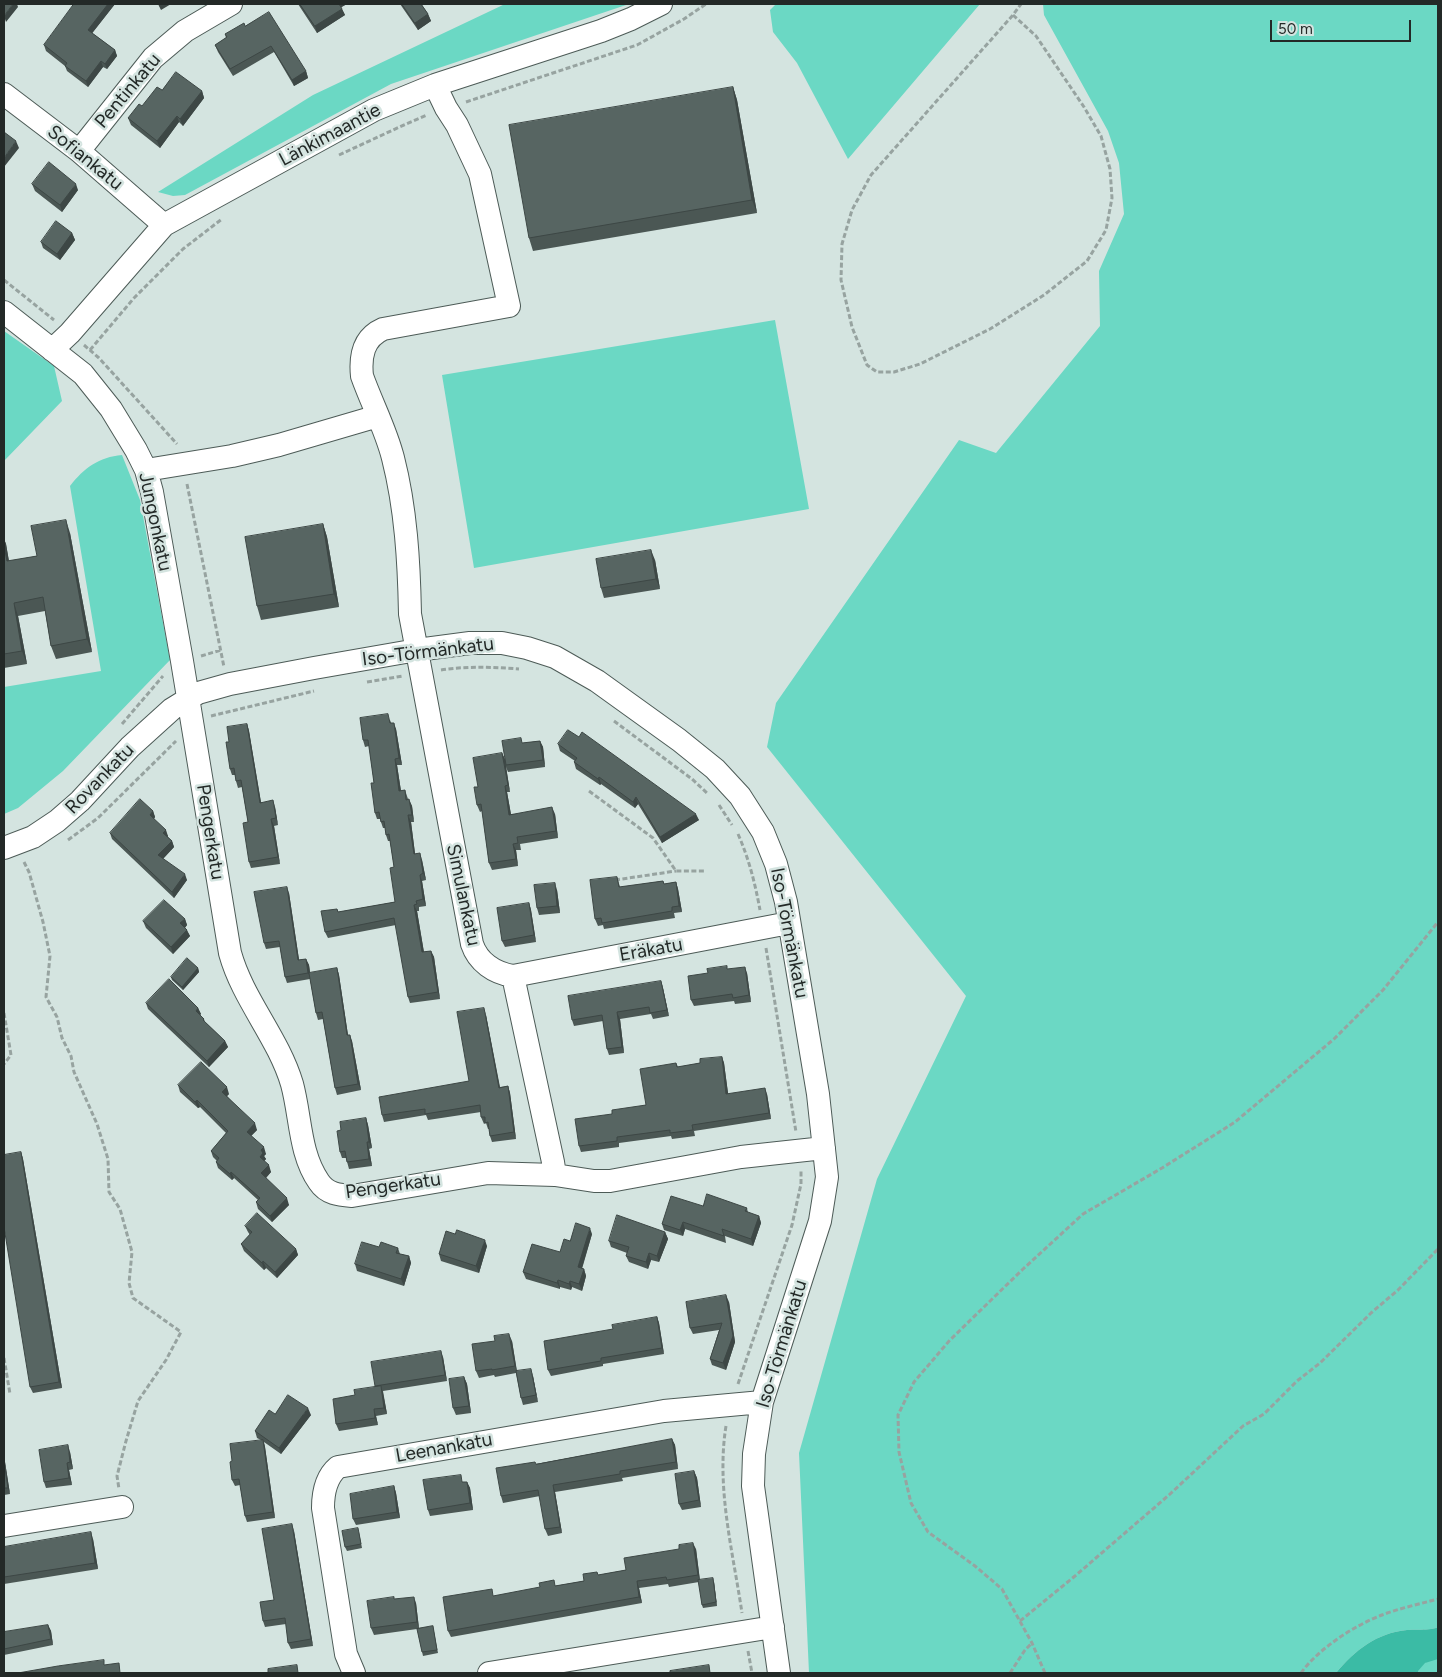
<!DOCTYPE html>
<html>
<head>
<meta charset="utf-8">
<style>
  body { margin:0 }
  #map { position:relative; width:1442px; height:1677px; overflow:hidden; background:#d4e4e0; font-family:Figtree,sans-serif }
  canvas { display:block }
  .frame { position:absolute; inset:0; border:5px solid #232927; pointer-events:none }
  .scale { position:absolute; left:1270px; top:20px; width:141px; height:22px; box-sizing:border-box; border:2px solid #232927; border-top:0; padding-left:6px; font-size:15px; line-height:18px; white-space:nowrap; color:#232927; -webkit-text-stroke:4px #d4e4e0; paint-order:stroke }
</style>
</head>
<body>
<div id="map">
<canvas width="1442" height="1677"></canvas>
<div class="frame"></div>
<div class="scale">50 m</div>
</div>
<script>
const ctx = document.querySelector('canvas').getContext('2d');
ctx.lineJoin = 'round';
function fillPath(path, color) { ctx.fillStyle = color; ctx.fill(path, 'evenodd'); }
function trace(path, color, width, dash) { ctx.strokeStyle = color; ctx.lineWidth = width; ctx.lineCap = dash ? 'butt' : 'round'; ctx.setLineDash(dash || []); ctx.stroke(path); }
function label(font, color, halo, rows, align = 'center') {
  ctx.font = font + ' Figtree,sans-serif'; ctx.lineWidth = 5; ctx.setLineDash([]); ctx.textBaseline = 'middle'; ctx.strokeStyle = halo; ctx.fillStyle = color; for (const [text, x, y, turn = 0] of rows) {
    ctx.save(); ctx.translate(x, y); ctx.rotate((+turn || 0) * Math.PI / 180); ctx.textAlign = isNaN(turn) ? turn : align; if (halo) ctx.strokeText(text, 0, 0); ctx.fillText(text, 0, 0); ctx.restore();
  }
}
fillPath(new Path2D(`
  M505 4H629L391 84 185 195 173 196 158 192 313 95Z
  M776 4H980L848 159 797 63 773 32 770 10Z
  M1043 4H1438V1627C1430 1631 1417 1629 1407 1630 1377 1633 1355 1650 1336 1673H809L799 1453 877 1179 966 996 767 747 776 703 959 440 996 453 1100 326 1099 271 1124 214 1119 163 1108 131 1044 15Z
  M775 320 809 509 474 568 442 375Z
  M4 331 54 366 62 401 4 461Z
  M122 455 140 500 170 660 63 771 18 808 4 814V687L101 671 70 486C84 468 99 457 122 455Z
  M1433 1659H1438V1673H1418L1417 1671 1424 1663Z`), '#6bd8c4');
fillPath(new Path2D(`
  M1438 1627V1659L1425 1663 1418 1671V1673H1336C1355 1650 1377 1633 1407 1630 1417 1629 1430 1631 1438 1627Z`), '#3bbba5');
const minor = new Path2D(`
  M435 85 446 108 457 125 480 174 509 306 383 329C363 338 360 357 362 376 372 404 386 430 393 458 406 509 409 562 410 614L472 944C478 962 494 973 513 976L553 1162 555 1175
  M4 94 79 151 164 225
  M79 151 153 58 185 31 231 4
  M4 312 83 374 111 409 136 450 146 470 152 492 182 661 230 953C243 1000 278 1037 292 1084 301 1117 299 1153 319 1182 327 1194 339 1195 352 1196L488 1173 555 1175 594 1181H610L741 1157 824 1148
  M52 350 70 333 164 225 374 110 435 85 601 31 631 19 661 4
  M146 470 232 456 279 445 378 416
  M4 848 33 837 57 821 80 801 130 747 172 709 198 693 230 684 314 668 417 650 470 643H502L527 648 555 657 597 681 679 740 715 769 740 796 763 832 776 864 786 902 818 1094 827 1177 820 1221 762 1402 754 1454 753 1486 779 1673
  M513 976 789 923
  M4 1526 122 1507
  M354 1673 346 1654 323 1508C323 1493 326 1477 338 1467L664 1411 762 1402
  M489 1673 773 1627`);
trace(minor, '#4d5b57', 24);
trace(new Path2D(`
  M1013 15 1036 36 1084 107 1101 136 1110 169 1112 198 1106 230 1087 261 1044 295 990 329 920 364 894 372H877L867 365 852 327 841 280 842 244 852 210 871 175 1013 15 1021 4
  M466 102 637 45 684 19 706 4
  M339 155 406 124 427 115
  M4 280 54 320
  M84 345 99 358 177 444
  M90 350 134 298 183 249 222 219
  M187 484 224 667
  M201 656 221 650
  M441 670C467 666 493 667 519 669
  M367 682 403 676
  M211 716 314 691
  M614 721 692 779 708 794
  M122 724 163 676
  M589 791 653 838 676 871H705
  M719 805 732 825
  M738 834C749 859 755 883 760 910
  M68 840 98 818 176 741
  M24 862 29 872 43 922 50 956 46 997 57 1017 62 1038 71 1056 74 1072 97 1124 108 1159 109 1192 120 1209 132 1252 129 1283 133 1298 181 1332 166 1360 138 1401 126 1441 117 1476 119 1489
  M615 880 676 871
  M766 948 796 1132
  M4 1013 11 1055 4 1064
  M4 1358 10 1394
  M738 1384 792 1225 801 1184V1170
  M726 1426C716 1488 733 1552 742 1613
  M1020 1621 1075 1576 1169 1495 1243 1426 1264 1414 1297 1381 1320 1363 1371 1313 1398 1290 1438 1249
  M748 1651 752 1673
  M1010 1673 1025 1650 1032 1643
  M1045 1673 1032 1643 1002 1589 975 1566 928 1532 911 1503 899 1452 898 1415 914 1382 950 1340 1022 1270 1083 1214 1162 1168 1235 1122 1334 1039 1383 990 1438 922
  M1301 1673C1318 1649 1355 1625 1382 1615 1400 1608 1420 1604 1438 1599`), '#97a3a0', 3, [5, 2.5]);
trace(minor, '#fff', 22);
fillPath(new Path2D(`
  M74 4H115L92 33 115 50 117 56 107 69 103 67 88 87 67 71 65 66 46 51 44 45Z
  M298 4H347L341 7 345 15 317 33Z
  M400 4H424L422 5 428 14 431 21 418 30Z
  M245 26 306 71 308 78 294 86 274 52 233 76 218 52 215 45 226 38 225 34Z
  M733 87 737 100 757 213 533 251 529 238Z
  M162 90 202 91 204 98 183 126 179 122 160 148 131 125 128 118Z
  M32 184 78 190 62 212 35 191Z
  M72 233 75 240 60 260 43 248 41 242Z
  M323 524 327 537 339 607 261 620 257 606Z
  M70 533 92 652 56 659 51 646 45 611 18 616 27 664 4 668V539L6 544 9 561 37 556Z
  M655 560 660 589 604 598 601 588Z
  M390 720 391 723 396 729 402 765H397L401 791 405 790 408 799 412 806 414 822H411L415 854 422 860 426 880 422 881 426 906 419 907V911H417L424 952 431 951 434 957 440 999 410 1003 408 997 396 925 328 938 325 932 337 909 338 912 395 902 394 867 390 841H388L386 835 385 828H383L380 819H377L375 813 374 783 369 746 365 747 363 740Z
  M247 724 249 731 261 802 275 807 278 825 274 826 280 864 251 868 249 862 248 822 242 787 238 788 236 781 235 775H232L230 769 229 742Z
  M540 741 543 747 545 767 508 772 506 767 510 792H507L511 814H555L558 838 520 844 521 850H516L518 866 492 870 489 863 482 811 480 812 477 805 478 787 502 753 505 759 523 743Z
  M558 744 699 820 662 843 638 804 635 808 601 784 600 785 576 769 574 762 575 761 560 751Z
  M153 811 155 817 154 819 168 836V837L172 841 174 847 163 859 187 880 174 898 112 839 110 833Z
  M617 877 620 887 663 881 664 884 676 882 678 889 682 912 674 913 675 918 604 929 603 925 598 926 595 919Z
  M557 890 560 913 539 915 537 908Z
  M289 893 299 960 306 959 309 965 310 973 337 968 339 975 348 1035 352 1041 361 1090 337 1095 335 1088 323 1019 318 1020 316 1013 310 979 287 983 285 977 280 947 266 949 264 943Z
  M529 903 531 910 536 942 505 947 502 941Z
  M185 919 187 925 185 928 190 936 173 954 146 928 143 921Z
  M198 968 199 972 183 990 172 980 171 977Z
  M728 969 747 973 751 1002 735 1004 734 1001 694 1006 691 1000 708 973Z
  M661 981 663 988 669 1016 653 1019 651 1014 620 1019 624 1053 609 1055 607 1049 603 1021 574 1026 572 1020Z
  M146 1003 198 1008 201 1014 200 1015 204 1019 205 1022 225 1041 228 1047 209 1067 148 1009Z
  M486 1015 500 1087 508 1086 510 1093 516 1139 492 1142 490 1136 489 1129H488L486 1123 484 1124 481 1117V1112L428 1120 426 1115 384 1122 382 1115 469 1081Z
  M722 1057 724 1063 728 1094H767L771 1119 694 1131 695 1136 672 1139 671 1136 619 1143V1147L581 1152 579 1146 612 1114 646 1105 676 1063 678 1067 700 1063Z
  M178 1085 229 1094 227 1096 257 1130 251 1136 266 1154 264 1156 266 1159 264 1161 271 1172 266 1178 289 1205 272 1222 258 1209 256 1202 258 1200 234 1178 232 1180 218 1168 216 1162 217 1161 213 1157 211 1151 226 1133 200 1107 198 1108 180 1092Z
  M366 1118 368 1125 372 1148 369 1149 372 1166 349 1169 346 1158H342L340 1152 341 1130Z
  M21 1152 23 1159 62 1388 33 1393 30 1387Z
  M703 1206 747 1208 748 1213 759 1216 761 1223 753 1246 725 1236 726 1243 685 1229 683 1236 664 1230 662 1224Z
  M245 1226 296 1249 298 1255 277 1278 266 1268 264 1270 244 1251 241 1244 250 1235 248 1232Z
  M665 1232 668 1239 659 1262 651 1260 648 1269 629 1262 626 1256 627 1253 611 1247 609 1241Z
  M455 1234 487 1246 479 1273 441 1261 439 1254Z
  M592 1234 582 1269H584L586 1276 582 1291 572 1287 571 1290 560 1287V1289L526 1279 523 1272 560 1252 570 1241Z
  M379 1247 398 1248 400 1254 409 1256 411 1263 404 1286 357 1271 355 1264Z
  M729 1302 735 1342 726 1370 712 1365 710 1359 719 1330 693 1334 690 1328Z
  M657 1317 659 1323 664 1354 603 1364V1366L551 1376 548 1370 613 1329Z
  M512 1341 517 1371 533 1376 538 1402 523 1405 521 1398 516 1373 495 1377 494 1375 479 1378 476 1371Z
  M443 1357 447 1381 383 1391 387 1414 376 1416 378 1425 339 1431 336 1424 355 1395 375 1387V1386Z
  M464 1377 467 1384 471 1413 456 1415 453 1408Z
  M275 1414 311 1415 281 1454 264 1442 265 1447 275 1518 247 1522 245 1516 240 1485 235 1486 232 1480 261 1440 257 1438 255 1431Z
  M672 1439 675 1445 678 1469 622 1478 623 1481 555 1492 562 1533 548 1536 545 1529 540 1496 503 1503 501 1496 536 1464Z
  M70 1452 73 1469 69 1470 72 1485 46 1488 44 1482Z
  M4 1458 5 1462 10 1494 4 1495Z
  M694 1471 697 1478 701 1507 682 1510 679 1504Z
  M467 1482 470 1488 473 1510 430 1516 428 1510Z
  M394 1486 396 1493 400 1518 356 1525 353 1519Z
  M294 1531 313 1646 291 1649 288 1643 286 1624 265 1627 263 1621 274 1600Z
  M359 1532 362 1548 347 1551 345 1547Z
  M93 1539 98 1569 4 1584V1547Z
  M696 1549 700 1580 714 1582 717 1606 703 1608 702 1605 699 1582 669 1587 668 1584 639 1588 642 1603 451 1637 448 1631 494 1596 584 1581 598 1575 626 1570Z
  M394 1597V1599L416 1603 419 1628 433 1626 438 1653 423 1656 417 1629 374 1635 371 1628Z
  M48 1625 51 1631 53 1645 4 1655V1632Z`), '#4b5754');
fillPath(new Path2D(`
  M13 4H17L18 7 6 22 4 16Z
  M108 4H115L90 36 88 30Z
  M158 4H171L161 10Z
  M338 4H347L340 8Z
  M342 9 345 15 317 33 315 26Z
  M428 14 431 21 418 30 415 23Z
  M115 50 117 56 107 69 105 64Z
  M101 61 103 67 88 87 86 81Z
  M306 71 308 78 294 86 292 80Z
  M733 87 737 100 757 213 752 200Z
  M202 91 204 98 183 126 180 119Z
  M177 116 179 122 160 148 157 141Z
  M16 141 19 148 4 167V158Z
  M76 184 78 190 62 212 60 205Z
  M72 233 75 240 60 260 57 254Z
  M66 520 70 533 92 652 87 639Z
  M323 524 327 537 339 607 334 594Z
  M4 539 6 544 11 574 7 561 4 546Z
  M651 550 655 560 660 589 656 579Z
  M14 603 18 616 27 664 22 651Z
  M394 723 396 729 402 765 399 758Z
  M247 724 249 731 262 809 260 803Z
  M540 741 543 747 545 767 543 760Z
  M502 753 505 760 510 792 508 785Z
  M395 759 397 765 402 798 399 791Z
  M599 777 601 784 600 785 598 779Z
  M505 786 507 792 512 821 509 815Z
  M636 797 638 804 635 808 633 802Z
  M409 799 412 806 414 822 412 815Z
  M273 800 275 807 278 825 276 818Z
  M552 807 555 814 558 838 556 831Z
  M153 811 155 817 152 821 150 815Z
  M696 814 699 820 662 843 660 837Z
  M408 815 411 822 416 861 414 854Z
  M271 819 274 826 280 864 278 857Z
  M166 830 168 836 165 839 163 833Z
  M172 841 174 847 160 862 158 855Z
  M513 844 516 850 518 866 516 859Z
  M420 853 422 860 426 880 423 873Z
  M185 874 187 880 174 898 172 892Z
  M420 875 422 881 426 906 423 899Z
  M676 882 678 889 682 912 679 906Z
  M555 883 557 890 560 913 557 906Z
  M287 887 289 893 300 966 298 960Z
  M529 903 531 910 536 942 534 935Z
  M414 905 417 911 425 959 422 952Z
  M185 919 187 925 183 930 180 923Z
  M187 930 190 936 173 954 171 947Z
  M431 951 434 957 440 999 438 992Z
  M306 959 309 965 311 979 308 973Z
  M745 967 747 973 751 1002 749 995Z
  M198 968 199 972 183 990 182 987Z
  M337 968 339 975 349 1042 347 1035Z
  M661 981 663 988 669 1016 667 1010Z
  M198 1008 201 1014 198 1017 196 1011Z
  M484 1008 486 1015 501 1094 499 1088Z
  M617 1012 620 1019 624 1053 622 1047Z
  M350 1035 352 1041 361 1090 358 1084Z
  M225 1041 228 1047 209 1067 207 1061Z
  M722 1057 724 1063 729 1100 726 1094Z
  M508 1086 510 1093 516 1139 514 1132Z
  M227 1087 229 1094 225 1098 222 1092Z
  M765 1088 767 1094 771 1119 769 1113Z
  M197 1100 200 1107 198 1108 195 1102Z
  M366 1118 368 1125 372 1148 369 1142Z
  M255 1123 257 1130 249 1138 247 1132Z
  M367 1142 369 1149 372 1166 369 1159Z
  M264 1147 266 1154 264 1156 266 1159 262 1164 260 1157 261 1150Z
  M21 1152 23 1159 62 1388 59 1382Z
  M269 1165 271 1172 264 1180 261 1173Z
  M231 1172 234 1178 232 1180 230 1174Z
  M287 1198 289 1205 272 1222 270 1216Z
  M759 1216 761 1223 753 1246 751 1239Z
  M683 1222 685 1229 683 1236 680 1230Z
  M590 1228 592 1234 580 1274 578 1267Z
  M665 1232 668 1239 659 1262 657 1256Z
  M485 1240 487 1246 479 1273 476 1266Z
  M296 1249 298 1255 277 1278 275 1272Z
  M649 1253 651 1260 648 1269 646 1262Z
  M409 1256 411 1263 404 1286 401 1279Z
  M263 1261 266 1268 264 1270 262 1263Z
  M584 1269 586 1276 582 1291 579 1284Z
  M558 1280 560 1287V1289L557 1283Z
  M570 1281 572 1287 571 1290 569 1284Z
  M726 1295 729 1302 735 1342 726 1370 723 1363Z
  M657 1317 659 1323 664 1354 662 1348Z
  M509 1334 512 1341 517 1373 515 1366Z
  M441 1351 443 1357 447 1381 445 1375Z
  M531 1369 533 1376 538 1402 536 1395Z
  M464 1377 467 1384 471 1413 469 1406Z
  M381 1386 383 1393 387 1414 384 1408Z
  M308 1408 311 1415 281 1454 279 1448Z
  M374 1409 376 1416 378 1425 375 1418Z
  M672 1439 675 1445 678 1469 676 1462Z
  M263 1440 265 1447 275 1518 273 1512Z
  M68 1445 70 1452 73 1469 70 1462Z
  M4 1458 5 1462 10 1494 8 1488Z
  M67 1463 69 1470 72 1485 69 1478Z
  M694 1471 697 1478 701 1507 699 1500Z
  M467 1482 470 1488 473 1510 470 1503Z
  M553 1485 555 1492 562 1533 560 1527Z
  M394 1486 396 1493 400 1518 397 1512Z
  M292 1524 294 1531 313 1646 311 1639Z
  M91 1532 93 1539 98 1569 95 1563Z
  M693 1543 696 1549 700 1582 698 1575Z
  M713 1578 714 1582 717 1606 716 1602Z
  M637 1581 639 1588 642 1603 639 1597Z
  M414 1597 416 1603 419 1629 417 1622Z
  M48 1625 51 1631 53 1645 51 1639Z`), '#3d4745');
const building = new Path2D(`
  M4 4H13L4 16Z
  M74 4H108L88 30 115 50 105 64 101 61 86 81 65 66 67 63 44 45Z
  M300 4H339L342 9 315 26Z
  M402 4H421L428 14 415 23Z
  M269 12 306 71 292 80 271 46 230 69 215 45 227 37 225 34 244 23 245 26Z
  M176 72 202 91 180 119 177 116 157 141 128 118 139 104 142 106 157 87 162 90Z
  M733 87 752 200 529 238 509 125Z
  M4 132 16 141 4 158Z
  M49 162 76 184 60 205 32 184Z
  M56 221 72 233 57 254 41 242Z
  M66 520 87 639 51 646 43 597 14 603 22 651 4 654V546L7 561 37 556 31 526Z
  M323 524 334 594 257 606 245 537Z
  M651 550 656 579 601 588 596 559Z
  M388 714 390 723H394L399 758 395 759 399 791 405 790 406 800 409 799 412 815H408L414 854 420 853 423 873 420 875 423 899 416 901 417 904 414 905 422 952 431 951 438 992 408 997 394 918 325 932 321 911 337 909 338 912 395 902 390 868 394 867 389 834 386 835 384 821 381 822 379 812 375 813 371 783H374L368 740H363L360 718Z
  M247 724 260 803 273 800 276 818 271 819 278 857 249 862 243 823 248 822 241 780 236 781 234 768 230 769 226 742H229L227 727Z
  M568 730 579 737 582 732 696 814 660 837 636 797 633 802 599 777 598 779 591 774 574 762 577 758 558 744Z
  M521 738 522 743 540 741 543 760 506 765 502 741Z
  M502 753 508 785 505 786 509 815 552 807 556 831 517 837 518 843 513 844 516 859 489 863 481 804 477 805 474 787H478L473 758Z
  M140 799 153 811 150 815 166 830 163 833 172 841 158 855 185 874 172 892 110 833Z
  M617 877 619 887 663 881 664 884 676 882 679 906 672 907V911L602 923 601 918 595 919 590 880Z
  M555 883 557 906 537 908 534 885Z
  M287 887 298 960 306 959 308 973 285 977 279 941 264 943 254 892Z
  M164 900 185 919 180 923 187 930 171 947 143 921Z
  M529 903 534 935 502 941 497 908Z
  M187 958 198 968 182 987 171 977Z
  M727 966V969L745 967 749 995 733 998 732 994 691 1000 688 976 708 973 707 969Z
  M337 968 347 1035H350L358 1084 335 1088 322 1012 316 1013 309 973Z
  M169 979 198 1008 196 1011 204 1019 203 1020 225 1041 207 1061 146 1003Z
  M661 981 667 1010 650 1013 649 1007 617 1012 622 1047 607 1049 602 1015 572 1020 568 996Z
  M484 1008 499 1088 508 1086 514 1132 490 1136 488 1122 485 1123V1117H481L480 1105 425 1114V1109L382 1115 379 1097 469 1081 457 1012Z
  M722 1057 726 1094 765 1088 769 1113 692 1125 693 1130 670 1133V1130L617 1137V1141L579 1146 575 1119 612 1114V1110L646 1105 640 1069 676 1063 677 1067 700 1063V1059Z
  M201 1062 227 1087 222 1092 255 1123 247 1132 264 1147 261 1150 263 1153 260 1157 269 1165 261 1173 287 1198 270 1216 256 1202 260 1198 231 1172 230 1174 216 1162 219 1158 211 1151 228 1131 197 1100 195 1102 178 1085Z
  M366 1118 369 1142H367L369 1159 347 1162 345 1151 340 1152 337 1131 341 1130 340 1122Z
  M21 1152 59 1382 30 1387 4 1227V1155Z
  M707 1194 747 1208 745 1211 759 1216 751 1239 722 1229 724 1236 683 1222 680 1230 662 1224 671 1196 703 1206Z
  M257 1213 296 1249 275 1272 263 1261 262 1263 241 1244 252 1232 245 1226Z
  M617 1215 665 1232 657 1256 649 1253 646 1262 626 1256 629 1247 609 1241Z
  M576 1223 590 1228 578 1267 584 1269 579 1284 570 1281 569 1284 558 1280 557 1283 523 1272 532 1244 560 1252 564 1239 570 1241Z
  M457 1230 485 1240 476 1266 439 1254 446 1231 455 1234Z
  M362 1242 379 1247 381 1242 398 1248 396 1253 409 1256 401 1279 355 1264Z
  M726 1295 733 1336 723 1363 710 1359 722 1323 690 1328 686 1302Z
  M657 1317 662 1348 601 1358V1361L548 1370 544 1341 613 1329 612 1325Z
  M509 1334 515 1366 492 1370V1369L476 1371 472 1344 495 1341 494 1336Z
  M441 1351 445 1375 375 1386 371 1362Z
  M531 1369 536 1395 521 1398 516 1371Z
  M464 1377 469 1406 453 1408 449 1379Z
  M381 1386 384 1408 374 1409 375 1418 336 1424 333 1399 355 1395 354 1390Z
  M288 1395 308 1408 279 1448 255 1431 269 1410 275 1414Z
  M672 1439 676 1462 620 1471V1474L553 1485 560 1527 545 1529 538 1490 501 1496 496 1468 535 1462 536 1464Z
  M263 1440 273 1512 245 1516 239 1479 232 1480 230 1462 232 1461 230 1444Z
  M68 1445 70 1462 67 1463 69 1478 44 1482 39 1450Z
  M4 1461 8 1488H4Z
  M694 1471 699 1500 679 1504 675 1474Z
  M461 1475 462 1482H467L470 1503 428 1510 423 1480Z
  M394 1486 397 1512 353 1519 350 1494Z
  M292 1524 311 1639 288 1643 285 1618 263 1621 260 1602 274 1600 262 1529Z
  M358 1528 361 1544 345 1547 342 1531Z
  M91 1532 95 1563 4 1577V1547Z
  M693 1543 698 1575 667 1580 666 1577 637 1581 639 1597 448 1631 443 1597 492 1589 493 1596 540 1587 539 1583 554 1580 555 1586 584 1581 583 1574 597 1572 598 1575 626 1570 624 1558 679 1549V1545Z
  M713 1578 716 1602 702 1605 698 1580Z
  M394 1597V1599L414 1597 417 1622 371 1628 367 1601Z
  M48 1625 51 1639 4 1649V1632Z
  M433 1626 437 1650 422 1652 417 1629Z
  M104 1660V1665L119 1663 120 1673H18L58 1666Z
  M297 1665 298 1673H268V1669Z
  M709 1665 710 1673H670V1671Z`);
fillPath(building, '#576562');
trace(building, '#3d4745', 1);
label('19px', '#232927', '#d4e4e0', [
  ["Pentinkatu",128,91,-50],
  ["Länkimaantie",330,135,-28],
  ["Sofiankatu",85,158,39],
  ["Jungonkatu",155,522,78],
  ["Iso-Törmänkatu",428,652,-7],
  ["Rovankatu",100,779,-46],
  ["Pengerkatu",210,832,81],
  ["Simulankatu",463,895,78],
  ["Iso-Törmänkatu",789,933,79],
  ["Eräkatu",651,950,-10],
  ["Pengerkatu",393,1186,-8],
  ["Iso-Törmänkatu",782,1344,-73],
  ["Leenankatu",444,1448,-10]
]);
</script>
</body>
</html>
